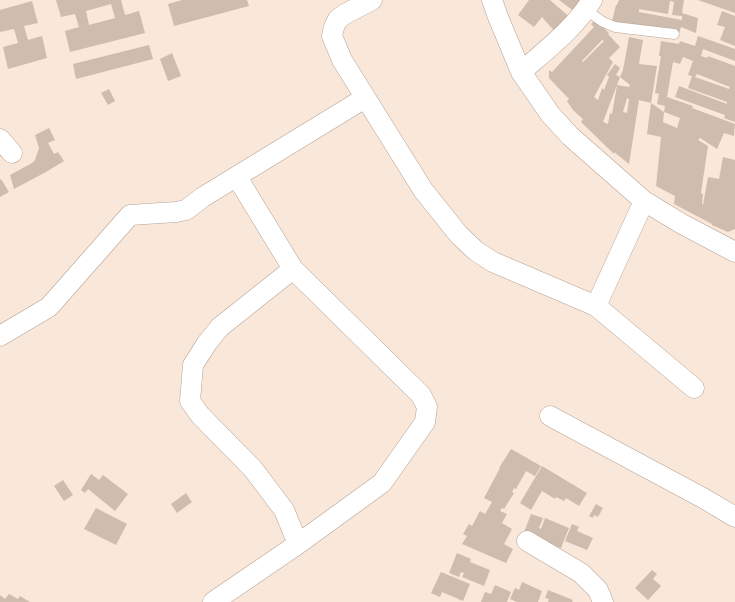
<!DOCTYPE html>
<html>
<head>
<meta charset="utf-8">
<style>
  body { margin:0 }
  canvas { display:block; background:#f9e7d9 }
</style>
</head>
<body>
<canvas width="735" height="602"></canvas>
<script>
const ctx = document.querySelector('canvas').getContext('2d');
ctx.lineJoin = 'round';
function fillPath(path, color) { ctx.fillStyle = color; ctx.fill(path, 'evenodd'); }
function trace(path, color, width, dash) { ctx.strokeStyle = color; ctx.lineWidth = width; ctx.lineCap = dash ? 'butt' : 'round'; ctx.setLineDash(dash || []); ctx.stroke(path); }
fillPath(new Path2D(`
  M56 0H121L125 15 139 11 145 33 70 52 65 31 79 27 75 14 61 17ZM111 4 115 18 89 25 86 11Z
  M182 0H247L249 6 174 26 168 4Z
  M529 0H550L573 20 557 34 542 17 534 27 518 15Z
  M559 0H582L575 12Z
  M619 0H684L682 13 698 18 696 33 681 27 679 33 612 21 616 5H617ZM670 1 674 2 672 15 682 16V20L639 12V9L668 14Z
  M698 0H735V13Z
  M32 1 38 23 24 26 28 40 42 36 47 58 8 69 3 47 18 43 14 29 0 32V10Z
  M722 11 735 16V46L720 40 725 27 717 25Z
  M596 20 609 33 608 34 620 47 609 58 613 62 594 97 598 100 602 88 604 90 609 77 607 75 615 64 620 68 616 75 620 77 617 85 629 87 630 85 620 77 623 70 629 37 643 40 639 64 657 66 651 103 639 100 629 164 614 152V154L581 122 583 119 573 110 567 101 569 99 549 78V70L552 72 594 27 591 24ZM602 40 604 41 583 62 582 61ZM617 85 612 114 610 113 608 124 603 122ZM627 98 629 99 627 113 623 112Z
  M698 36 735 49V61L703 49 701 56 707 58 708 56 735 66V122L724 118 725 115 675 97 679 86 727 104V102L688 88 692 76 688 75 693 61 683 57 680 64 673 62 667 97 693 106 692 108 735 124 734 136 724 133 717 149 700 138 698 140 708 146 701 193 703 194 702 204 703 205 708 177 719 179 723 157 735 160V229L728 232 712 225V224L674 204 675 196 656 186 661 137 647 134 651 103 664 112 663 122 677 128 680 118 664 112 665 106 657 104 659 94 655 93 661 56H659L661 41 679 44 680 41 695 46ZM697 74 730 87 729 89 695 77Z
  M149 45 153 59 76 79 73 64Z
  M172 53 181 76 168 81 160 59Z
  M109 89 115 101 108 105 101 93Z
  M49 128 55 140 48 143 54 154 58 152 64 161 46 172 14 189 10 175 32 163 35 160 39 148 35 135Z
  M1 179 9 192 0 197V180Z
  M511 449 541 466 535 476 526 471 516 489 514 488 512 492 514 493 504 509 502 508 500 511 507 514 502 523 512 529 504 544 513 549 506 563 462 544 467 536 463 534 469 524 472 526 480 511 485 514 492 502 484 498 500 468H499Z
  M542 466 587 493 579 506 566 498 564 501 556 497 555 499 542 491 531 510 520 503Z
  M91 474 99 480 103 475 128 494 115 511 88 489 85 493 81 490Z
  M63 480 73 495 64 501 54 486Z
  M186 493 192 502 177 513 171 504Z
  M596 504 603 508 598 517 594 515 593 518 589 516Z
  M96 508 127 524 116 545 84 529Z
  M531 514 543 518 539 528 541 529 545 518 569 528 561 548 523 535Z
  M572 524 579 527 577 531 593 538 587 550 565 541Z
  M457 553 471 559 470 562 490 570 484 586 462 577 464 573 461 572 459 577 449 573Z
  M652 570 657 574 653 579 661 586 648 600 635 588Z
  M441 572 470 584 463 601 442 592 440 597 431 593Z
  M522 582 542 591 538 602H517L510 599 515 588 519 590Z
  M495 585 511 592 507 602H481L485 592 491 594Z
  M548 590 573 600 572 602H548L549 599 545 598Z
  M9 594 18 599 20 596 30 602H0V595L5 599Z`), '#cebcaf');
const service = new Path2D(`
  M586 10 603 22 615 27 674 34`);
const minor = new Path2D(`
  M372 0 345 14 338 19 334 27 332 36 342 60 423 190 459 235 476 251 493 262 596 306 694 388
  M492 0 498 17 521 72 550 114 570 136 644 201 682 224 735 252
  M521 72C546 50 575 28 592 0
  M0 139 12 153
  M293 269 421 395 427 407 425 422 382 483 298 544
  M596 306 644 201
  M0 336 49 307 130 215 176 212 186 210 203 197 365 98
  M550 416 703 498 735 517
  M527 541 581 573 598 590 603 602
  M213 602 298 544 284 510 253 469 200 415 190 401 193 365 207 343 220 327 293 269 237 177`);
trace(service, '#b5a396', 11);
trace(minor, '#b5a396', 21);
trace(service, '#fff', 10);
trace(minor, '#fff', 20);
</script>
</body>
</html>
